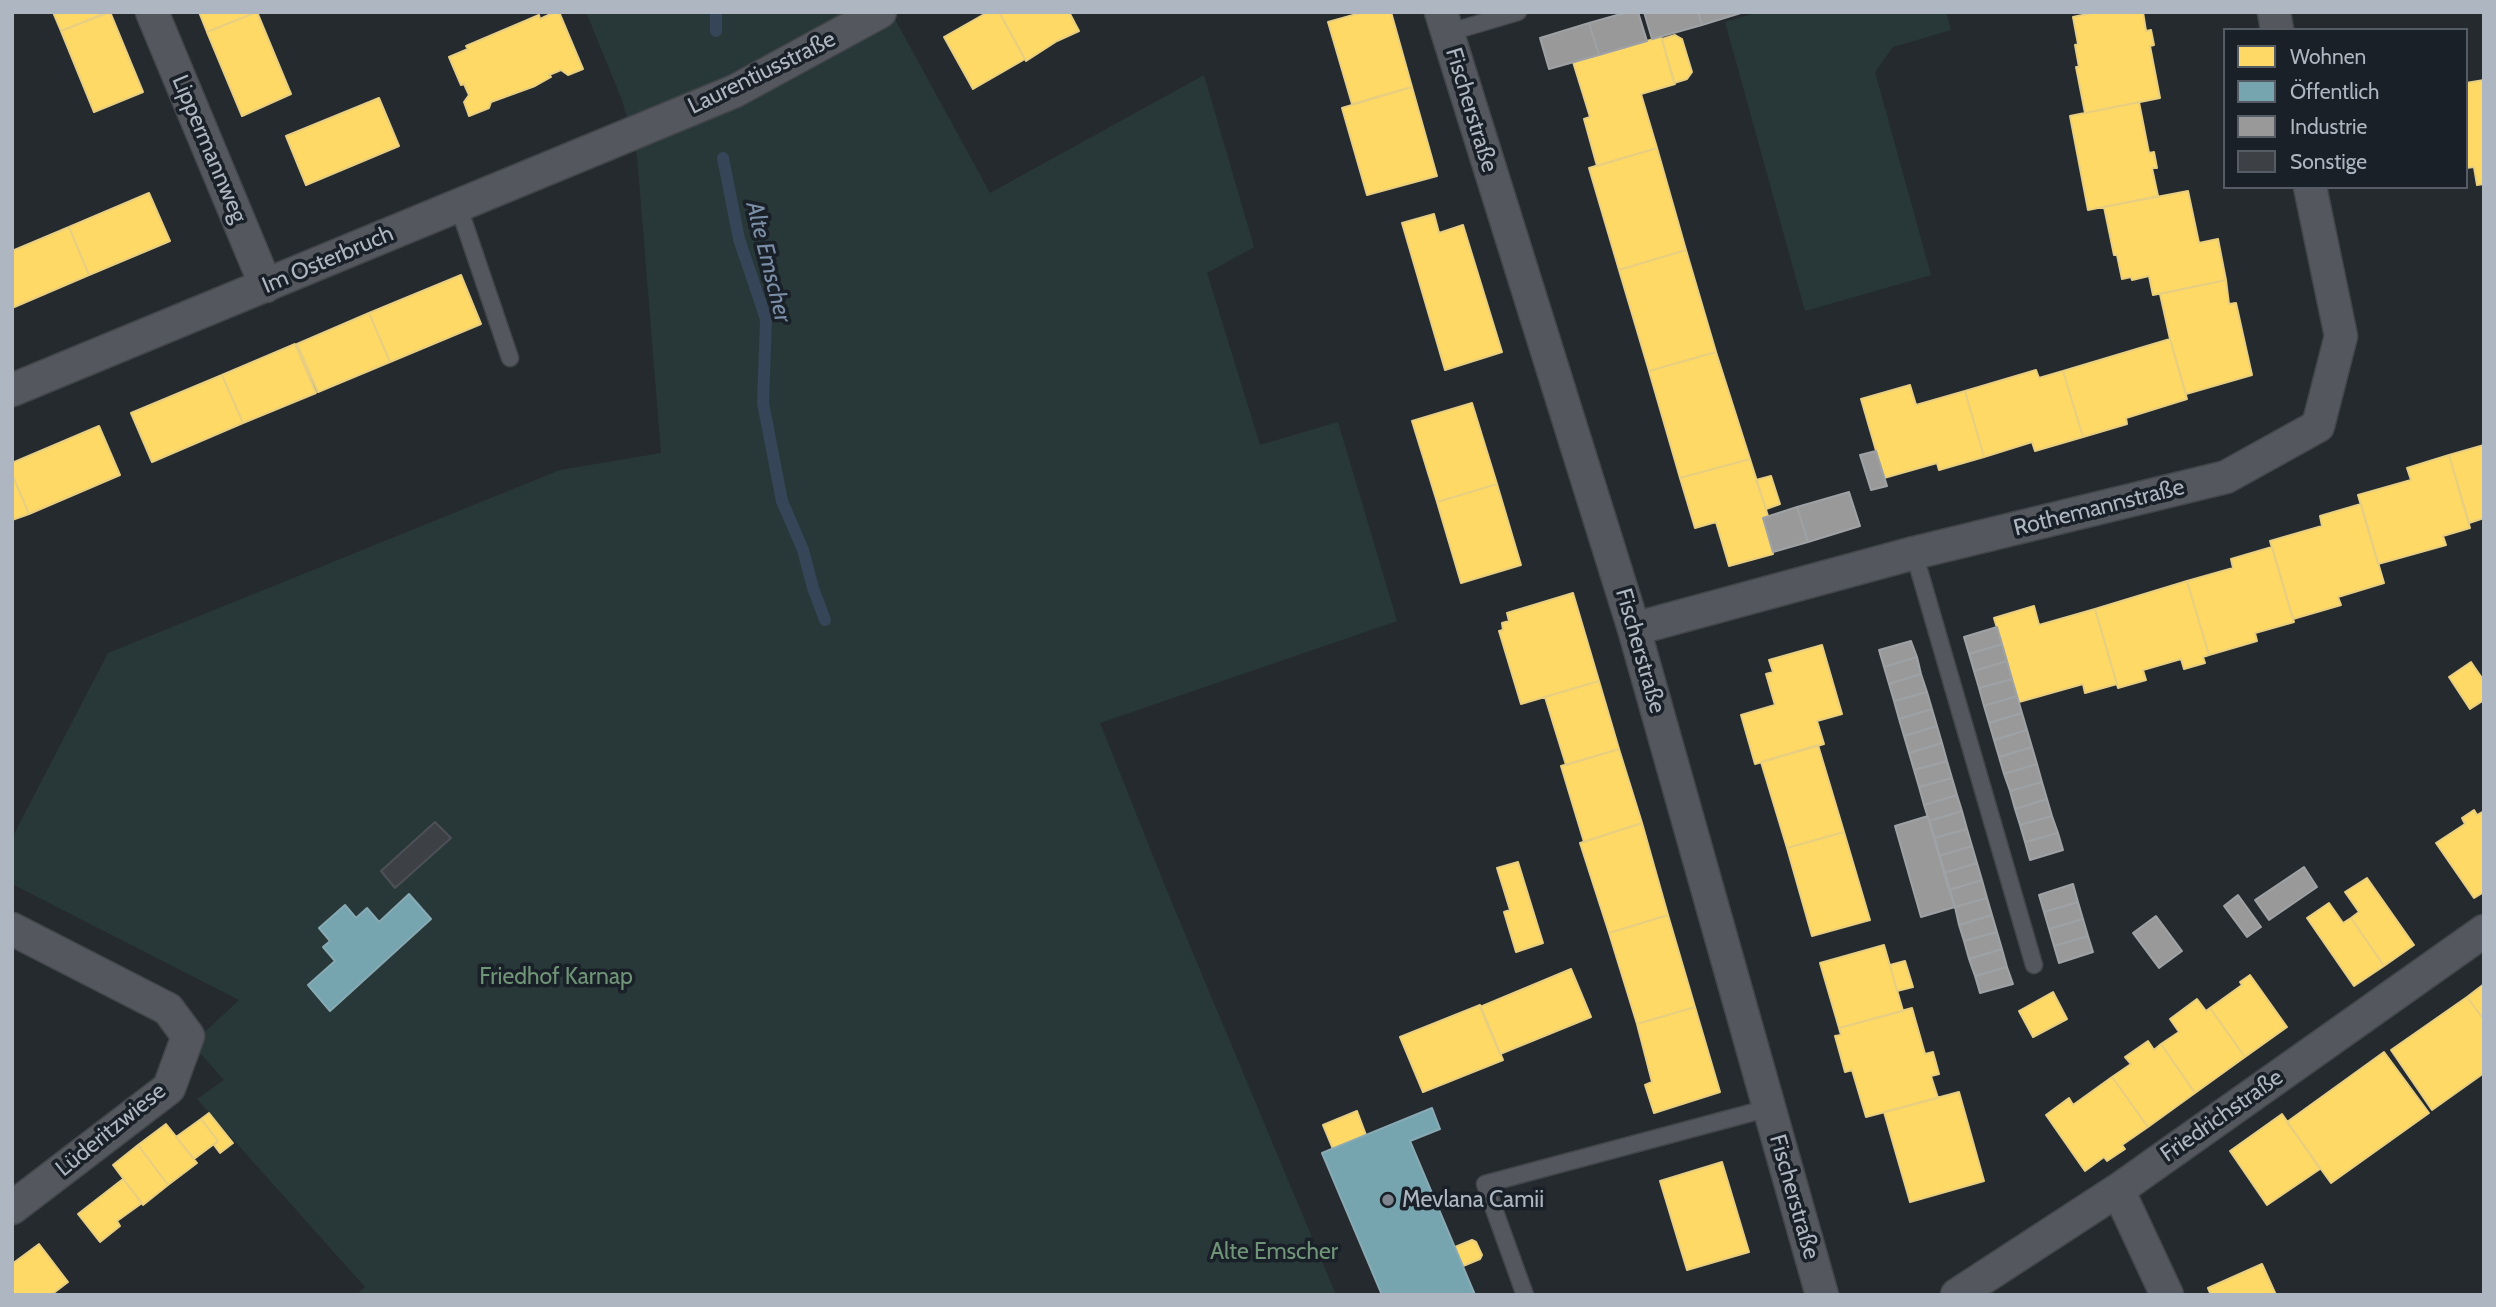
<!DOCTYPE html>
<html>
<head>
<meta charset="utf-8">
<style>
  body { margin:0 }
  #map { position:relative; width:2496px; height:1307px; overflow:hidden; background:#252a2f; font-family:Cabin,sans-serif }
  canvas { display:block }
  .frame { position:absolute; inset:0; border:14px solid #aeb6c1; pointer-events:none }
  .legend { position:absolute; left:2223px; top:28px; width:245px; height:161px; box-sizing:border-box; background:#1a2028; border:2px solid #555c65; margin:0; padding:9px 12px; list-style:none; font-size:21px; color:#aeb6c1 }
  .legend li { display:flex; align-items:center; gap:14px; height:35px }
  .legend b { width:35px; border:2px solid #555c65 }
</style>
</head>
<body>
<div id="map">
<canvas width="2496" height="1307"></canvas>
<div class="frame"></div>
<ul class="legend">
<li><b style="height:19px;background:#ffd966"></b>Wohnen</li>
<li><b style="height:19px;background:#76a5af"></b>Öffentlich</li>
<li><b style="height:19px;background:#999"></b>Industrie</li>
<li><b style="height:19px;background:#3d4146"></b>Sonstige</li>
</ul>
</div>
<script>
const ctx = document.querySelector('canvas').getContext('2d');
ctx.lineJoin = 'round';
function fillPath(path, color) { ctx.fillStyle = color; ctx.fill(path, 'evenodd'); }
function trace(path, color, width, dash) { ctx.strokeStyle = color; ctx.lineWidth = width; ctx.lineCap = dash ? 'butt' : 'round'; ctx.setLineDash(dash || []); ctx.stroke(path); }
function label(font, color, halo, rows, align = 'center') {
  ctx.font = font + ' Cabin,sans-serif'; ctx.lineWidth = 7; ctx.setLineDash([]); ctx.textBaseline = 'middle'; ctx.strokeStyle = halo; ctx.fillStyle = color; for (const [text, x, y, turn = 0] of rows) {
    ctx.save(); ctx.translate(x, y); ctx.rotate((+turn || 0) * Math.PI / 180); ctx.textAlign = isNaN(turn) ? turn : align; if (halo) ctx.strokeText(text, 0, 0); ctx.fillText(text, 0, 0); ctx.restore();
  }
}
fillPath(new Path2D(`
  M586 12H891L990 193 1204 75 1254 247 1207 273 1260 445 1338 422 1397 621 1100 723 1165 886 1336 1295H356L365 1287 197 1099 224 1080 192 1044 239 1000 12 884V838L108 653 560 470 661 453 637 155 622 100Z
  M1759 12H1946L1951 30 1893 47 1875 72 1931 275 1805 311 1725 22Z`), '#283838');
const homes = new Path2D(`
  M53 12H108L61 31Z
  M110 12 143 92 94 112 61 31Z
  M199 12H257L207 32Z
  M257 12 291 94 242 116 207 32Z
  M555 12H559L583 69 568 75 561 70 549 75 551 77 535 86 491 102 489 108 469 116 464 102 469 95 464 84 461 85 449 57 468 49 466 46 539 15 540 19Z
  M988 12H999L1025 59 973 89 944 37Z
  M999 12H1069L1079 31 1057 41 1026 61Z
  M1364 12H1391L1412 87 1352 104 1328 22Z
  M2097 12H2143L2146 31 2151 30 2154 45 2150 46 2160 98 2085 113 2076 67H2079L2075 45 2078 44 2073 17Z
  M1675 35 1682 39 1692 72 1687 79 1674 83 1662 39Z
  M1661 37 1675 84 1641 94 1657 148 1597 166 1584 119 1590 117 1573 62Z
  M2484 80V184L2477 185 2474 167 2466 168V83Z
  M1412 87 1437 176 1367 195 1342 108Z
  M379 98 399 146 306 185 286 136Z
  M2139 102 2149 153 2154 152 2157 168H2152L2158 196 2088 210 2070 116Z
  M1657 148 1686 250 1619 270 1589 168Z
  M2188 191 2199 243 2218 239 2226 280 2153 295 2149 276 2132 280 2131 277 2122 279 2117 255H2114L2104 207Z
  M149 193 170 241 89 275 69 227Z
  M1434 214 1439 233 1463 225 1502 352 1445 370 1402 223Z
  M69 227 89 275 12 308V251Z
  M1686 250 1716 352 1649 371 1619 270Z
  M461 275 481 324 390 362 369 313Z
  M2226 280 2229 304 2236 303 2252 375 2186 394 2170 339 2160 294Z
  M369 313 390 362 318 392 297 344Z
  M2170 339 2187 399 2126 418 2127 424 2083 437 2063 371Z
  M295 344 316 393 243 423 222 375Z
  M1716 352 1750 459 1680 478 1649 371Z
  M2036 370 2039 378 2063 371 2083 437 2035 451 2032 442 1984 457 1965 391Z
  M222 375 243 423 152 462 131 413Z
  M1910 385 1916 405 1965 391 1984 457 1939 470 1937 463 1884 478 1861 399Z
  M1472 403 1497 484 1437 502 1412 421Z
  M99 426 120 475 29 514 12 474V463Z
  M2484 445V518L2469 523 2449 455Z
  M2449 455 2470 528 2443 536 2446 545 2378 564 2358 495 2411 480 2407 468Z
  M1750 459 1768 516 1763 518 1773 554 1729 566 1716 522 1695 528 1680 478Z
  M12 474 29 514 12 520Z
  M1771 476 1780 504 1766 509 1756 480Z
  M1497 484 1521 565 1461 583 1437 502Z
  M2361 504 2384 583 2338 597 2341 605 2293 619 2270 541 2322 526 2320 516Z
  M2272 547 2294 622 2255 633 2257 641 2209 655 2187 581 2233 568 2231 559Z
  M2187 581 2209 655 2203 657 2205 663 2184 669 2181 659 2143 670 2146 680 2118 688 2095 609Z
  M1573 593 1599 681 1521 704 1499 631 1503 630 1502 623 1509 621 1507 613Z
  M2034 606 2039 625 2095 609 2117 684 2085 693 2083 684 2019 702 1994 618Z
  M1822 645 1842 714 1817 721 1824 744 1755 764 1741 715 1775 705 1766 674 1773 672 1769 660Z
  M2471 662 2484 681V700L2470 709 2449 677Z
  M1599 681 1619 749 1566 765 1545 697Z
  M1818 745 1844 832 1787 848 1761 762Z
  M1619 749 1642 823 1584 842 1561 766Z
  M2474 810 2477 815 2484 811V892L2474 898 2436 843 2465 824 2462 818Z
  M1642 823 1668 915 1609 933 1580 843Z
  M1844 832 1870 920 1812 936 1787 848Z
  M1518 862 1543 943 1516 952 1504 912 1510 910 1497 868Z
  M2367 878 2414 945 2384 966 2351 918 2359 912 2345 892Z
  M2329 903 2343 923 2351 918 2384 966 2354 986 2307 918Z
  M1668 915 1695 1007 1637 1024 1609 933Z
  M1884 945 1903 1011 1839 1028 1820 963Z
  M1905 961 1913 987 1897 991 1890 965Z
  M1571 969 1591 1017 1500 1054 1480 1007Z
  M2250 975 2287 1027 2245 1057 2210 1008 2242 985 2240 982Z
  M2484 984V1020L2467 997Z
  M2053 992 2067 1019 2033 1037 2019 1011Z
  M2467 997 2484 1020V1073L2432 1110 2391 1050Z
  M2197 999 2206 1011 2210 1008 2245 1057 2195 1093 2161 1044 2179 1032 2170 1019Z
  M1480 1005 1503 1060 1423 1092 1400 1037Z
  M1695 1007 1720 1092 1654 1113 1645 1085 1652 1082 1637 1024Z
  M1912 1008 1925 1054 1933 1052 1939 1074 1931 1076 1938 1098 1866 1117 1852 1070 1845 1072 1835 1036 1841 1035 1839 1028Z
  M2148 1041 2154 1050 2161 1044 2195 1093 2148 1127 2112 1077 2131 1064 2125 1057Z
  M2384 1052 2429 1113 2331 1183 2287 1122Z
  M2112 1077 2148 1127 2122 1145 2125 1149 2107 1161 2104 1157 2085 1171 2046 1115 2069 1098 2073 1105Z
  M1959 1092 1984 1181 1910 1202 1884 1112Z
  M1357 1111 1366 1135 1333 1149 1323 1125Z
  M209 1113 233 1143 220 1153 214 1145 218 1141 201 1119Z
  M2282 1114 2320 1169 2267 1205 2230 1151Z
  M201 1119 218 1141 194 1159 176 1137Z
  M166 1124 197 1163 168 1185 138 1145Z
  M138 1145 168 1185 143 1205 113 1165Z
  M1722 1162 1749 1252 1687 1270 1660 1181Z
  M123 1179 142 1203 117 1221 120 1226 100 1242 78 1214Z
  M1472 1240 1476 1242 1482 1255 1480 1259 1463 1266 1455 1247Z
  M39 1244 68 1282 51 1295H12V1264Z
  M2262 1264 2276 1295H2211L2208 1288Z`);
fillPath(homes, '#ffd966');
trace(homes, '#e7ce81', 2);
const public = new Path2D(`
  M409 894 431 919 330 1011 308 985 335 961 323 947 330 941 319 928 345 905 356 918 367 908 379 922Z
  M1432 1108 1440 1129 1410 1141 1475 1295H1382L1322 1153Z`);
fillPath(public, '#76a5af');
trace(public, '#87aab4', 2);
const industry = new Path2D(`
  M1628 12H1638L1647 41 1599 55 1589 23Z
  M1644 12H1698L1702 25 1652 39Z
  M1698 12H1744L1702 25Z
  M1589 23 1599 55 1549 69 1540 38Z
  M1876 451 1887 486 1871 490 1860 455Z
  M1849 492 1860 526 1808 542 1797 507Z
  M1797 507 1808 542 1773 552 1763 518Z
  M1997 627 2002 644 1969 654 1964 637Z
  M1911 641 1917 657 1884 667 1879 650Z
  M2002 644 2007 661 1974 671 1969 654Z
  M1917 657 1921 674 1889 684 1884 667Z
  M2007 661 2012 679 1979 688 1974 671Z
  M1921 674 1927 692 1894 701 1889 684Z
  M2012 679 2017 696 1984 706 1979 688Z
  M1927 692 1932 709 1899 719 1894 701Z
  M2017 696 2022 713 1989 723 1984 706Z
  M1932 709 1937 726 1904 736 1899 719Z
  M2022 713 2027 730 1994 740 1989 723Z
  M1937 726 1942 743 1909 753 1904 736Z
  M2027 730 2032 747 1999 757 1994 740Z
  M1942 743 1947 761 1914 770 1909 753Z
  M2032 747 2037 764 2004 774 1999 757Z
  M1947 761 1952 778 1919 787 1914 770Z
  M2037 764 2042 782 2010 791 2004 774Z
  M1952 778 1957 795 1924 805 1919 787Z
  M2042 782 2047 799 2015 809 2010 791Z
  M1957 795 1962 811 1929 821 1924 805Z
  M2047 799 2052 816 2020 825 2015 809Z
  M1962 811 1967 829 1934 838 1929 821Z
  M1928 816 1955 907 1921 917 1895 826Z
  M2052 816 2058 833 2025 842 2020 825Z
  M1967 829 1972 846 1939 856 1934 838Z
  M2058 833 2063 850 2030 860 2025 842Z
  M1972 846 1977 863 1944 873 1939 856Z
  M1977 863 1982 880 1949 890 1944 873Z
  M2304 867 2317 887 2269 920 2255 900Z
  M1982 880 1987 898 1955 907 1949 890Z
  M2073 884 2078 902 2044 912 2039 895Z
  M2238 895 2261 927 2247 937 2224 906Z
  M1987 898 1992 915 1959 925 1955 907Z
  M2078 902 2083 919 2049 929 2044 912Z
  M1992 915 1997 932 1964 941 1959 925Z
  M2156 916 2182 951 2159 968 2133 933Z
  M2083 919 2088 936 2054 946 2049 929Z
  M1997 932 2002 949 1969 959 1964 941Z
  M2088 936 2093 952 2059 963 2054 946Z
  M2002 949 2007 967 1975 976 1969 959Z
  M2007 967 2013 984 1980 993 1975 976Z`);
fillPath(industry, '#999');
trace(industry, '#9fa2a5', 2);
trace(new Path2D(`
  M716 12V31
  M723 158 739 239 766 319 763 403 782 501 803 550 813 588 825 620`), '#364557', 12);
const building = new Path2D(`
  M435 822 451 838 395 888 381 871Z`);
fillPath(building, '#3d4146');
trace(building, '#4d5157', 2);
const service = new Path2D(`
  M1447 33 1518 12
  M458 205 510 358
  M1914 553 2034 965
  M1525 1295 1485 1184 1769 1108`);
const minor = new Path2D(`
  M152 12 266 286
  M1441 12 1634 629 1822 1295
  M2274 12 2277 30
  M12 390 735 91 880 12
  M1634 629 1914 553 2226 477 2318 426 2341 336 2310 187
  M12 929 168 1009 188 1036 169 1088 12 1208
  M2118 1190 2167 1295
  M1957 1295 2118 1190 2484 931`);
trace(service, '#42464a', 19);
trace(minor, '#42464a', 35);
trace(service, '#54585e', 16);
trace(minor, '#54585e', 32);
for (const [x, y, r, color] of [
  [1388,1200,7,"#7e858e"]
]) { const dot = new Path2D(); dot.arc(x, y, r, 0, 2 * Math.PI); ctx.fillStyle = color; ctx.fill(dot); trace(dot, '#1a2028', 2.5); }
label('23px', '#aeb6c1', '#1a2028', [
  ["Laurentiusstraße",762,73,-26],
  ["Fischerstraße",1471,110,73],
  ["Lippermannweg",209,149,67],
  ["Im Osterbruch",328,260,-23],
  ["Rothemannstraße",2099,508,-14],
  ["Fischerstraße",1640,651,74],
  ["Friedrichstraße",2222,1116,-35],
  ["Lüderitzwiese",111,1130,-39],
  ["Fischerstraße",1794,1197,74]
]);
label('23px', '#709477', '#1a2028', [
  ["Friedhof Karnap",556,977],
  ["Alte Emscher",1274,1252]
]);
label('23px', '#aeb6c1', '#1a2028', [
  ["Mevlana Camii",1402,1200]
], 'left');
label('italic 24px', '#7a8ea7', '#1a2028', [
  ["Alte Emscher",768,262,76]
]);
</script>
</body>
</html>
